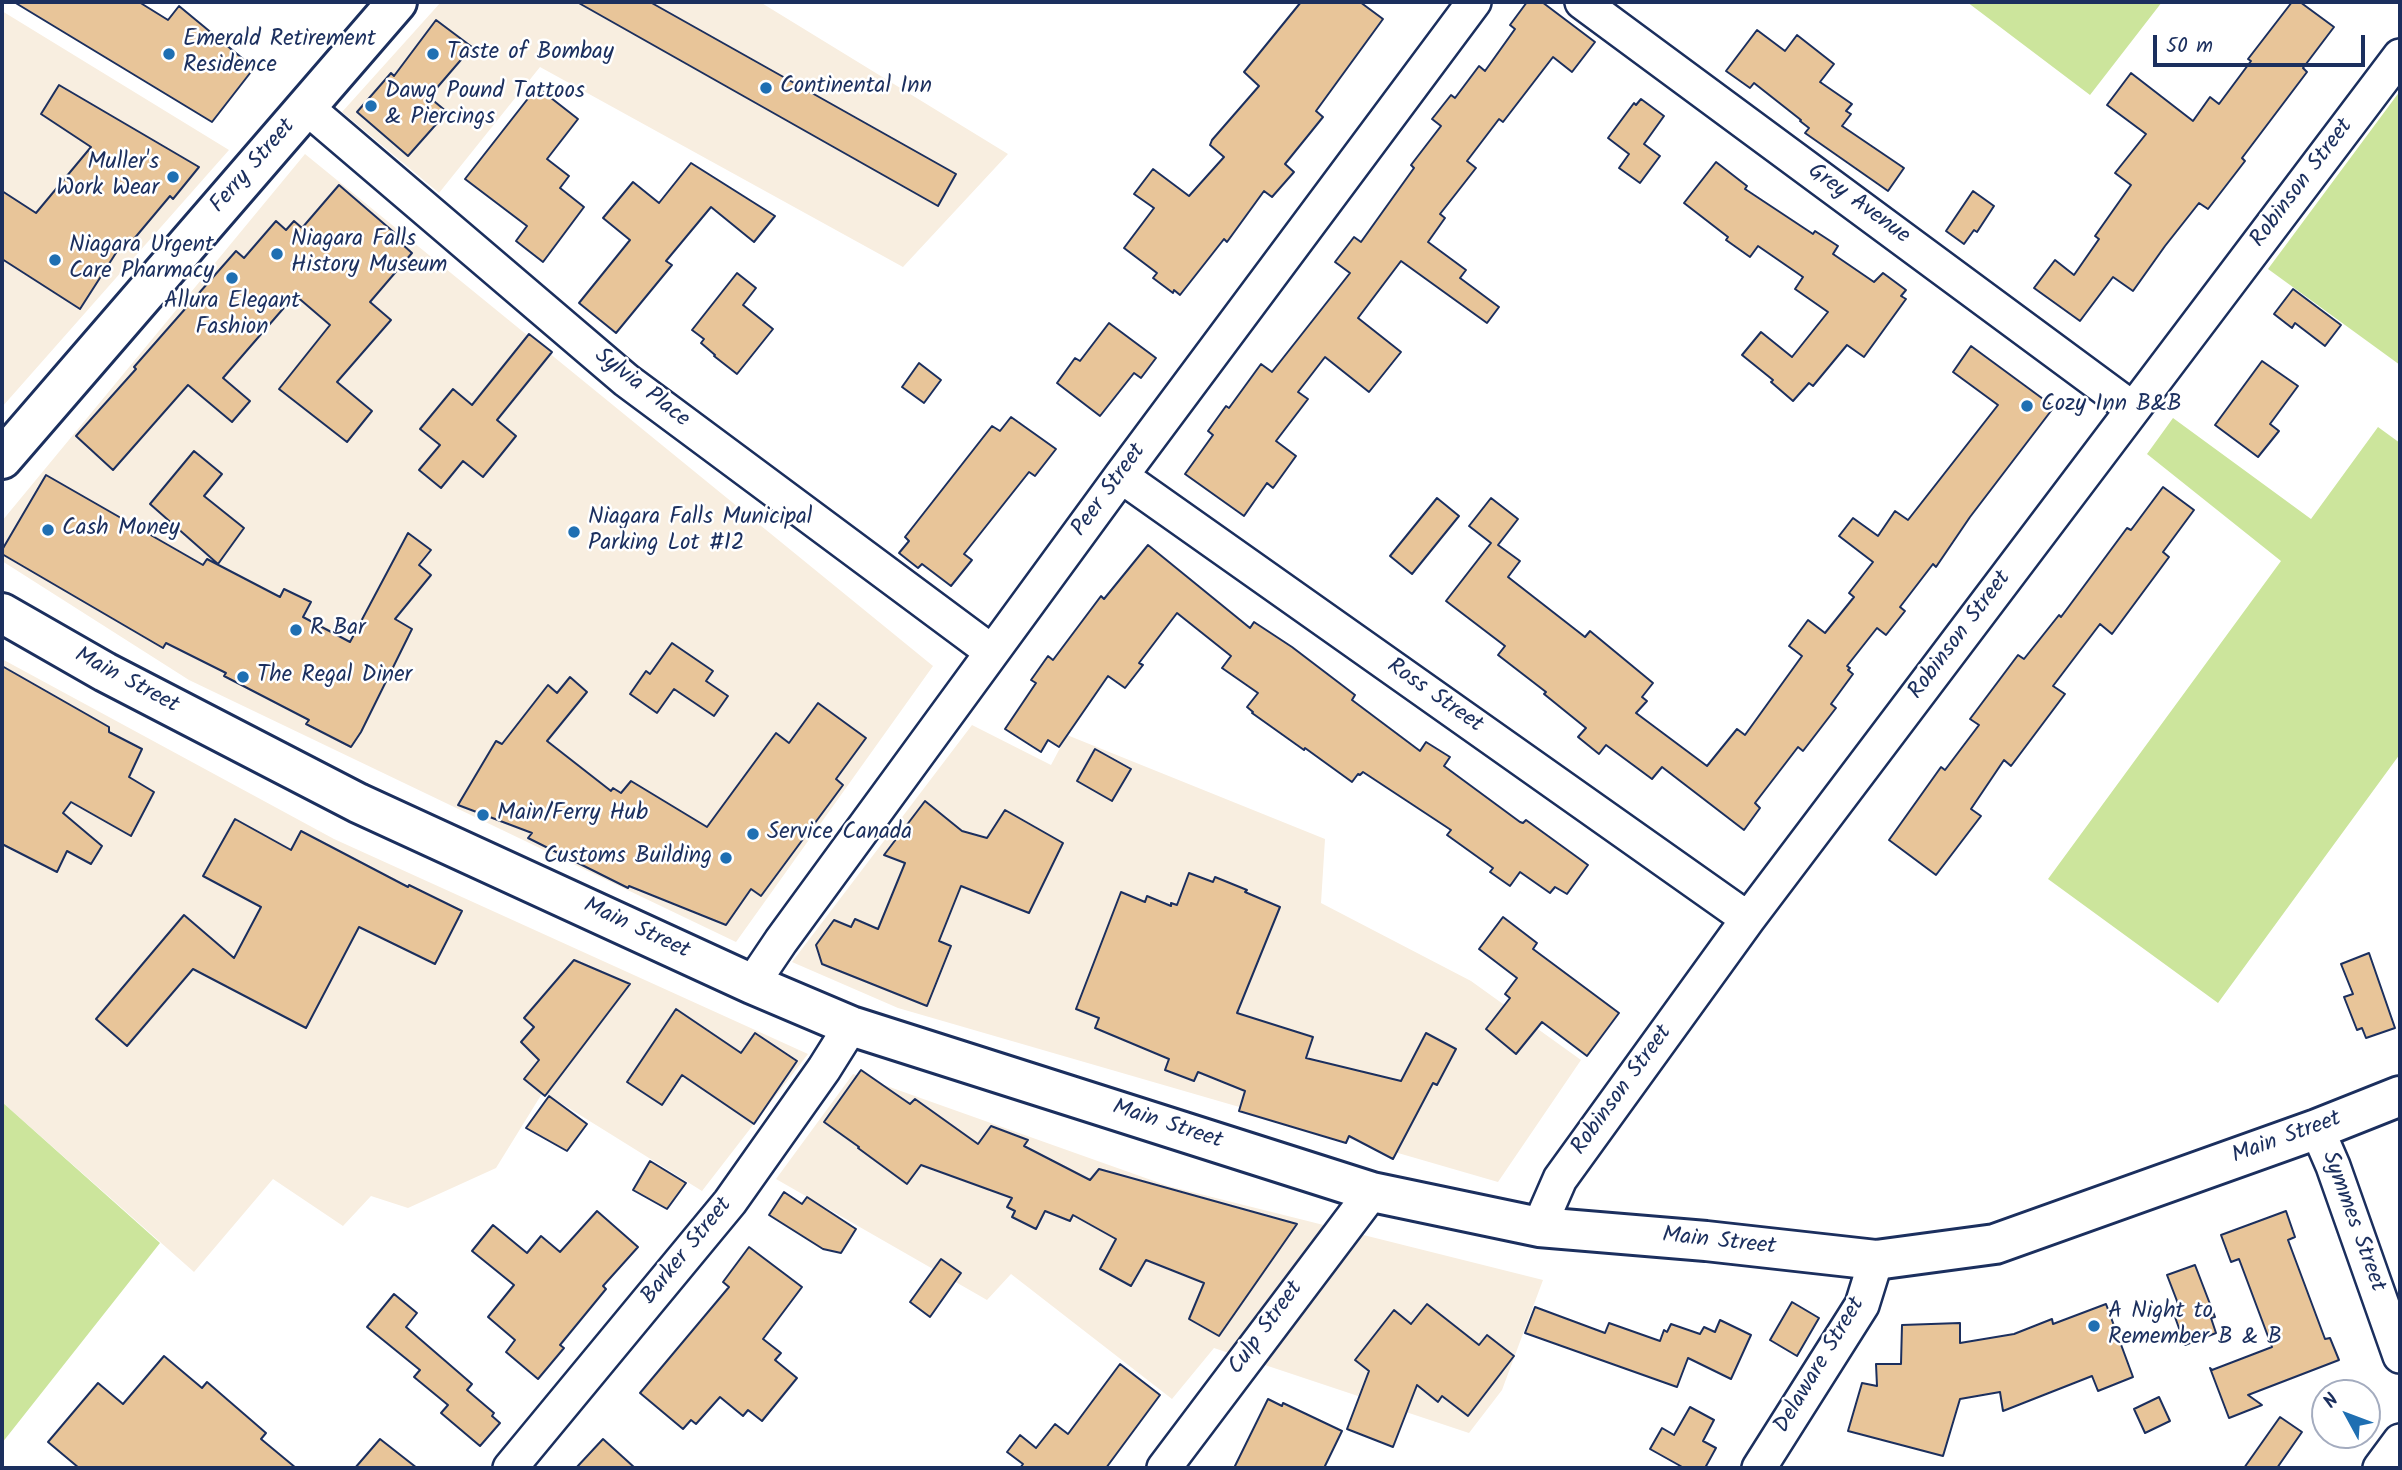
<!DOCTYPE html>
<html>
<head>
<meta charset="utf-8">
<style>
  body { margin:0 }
  #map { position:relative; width:2402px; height:1470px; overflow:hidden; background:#fff; font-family:Kalam,sans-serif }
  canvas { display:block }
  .frame { position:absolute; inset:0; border:4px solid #1b2f5e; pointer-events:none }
  .north { position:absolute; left:2311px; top:1379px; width:70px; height:70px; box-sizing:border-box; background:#fff; border:2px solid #a4acbf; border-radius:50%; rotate:311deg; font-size:19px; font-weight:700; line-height:28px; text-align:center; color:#1b2f5e }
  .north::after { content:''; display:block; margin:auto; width:24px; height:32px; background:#1f6fb2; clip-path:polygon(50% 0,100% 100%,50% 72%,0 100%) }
  .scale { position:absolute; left:2153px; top:35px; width:212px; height:32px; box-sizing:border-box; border:4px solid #1b2f5e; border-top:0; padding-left:9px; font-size:21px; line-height:24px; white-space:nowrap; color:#1b2f5e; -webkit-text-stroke:5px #fff; paint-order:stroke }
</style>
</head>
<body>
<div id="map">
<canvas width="2402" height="1470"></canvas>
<div class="frame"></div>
<div class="north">N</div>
<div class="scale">50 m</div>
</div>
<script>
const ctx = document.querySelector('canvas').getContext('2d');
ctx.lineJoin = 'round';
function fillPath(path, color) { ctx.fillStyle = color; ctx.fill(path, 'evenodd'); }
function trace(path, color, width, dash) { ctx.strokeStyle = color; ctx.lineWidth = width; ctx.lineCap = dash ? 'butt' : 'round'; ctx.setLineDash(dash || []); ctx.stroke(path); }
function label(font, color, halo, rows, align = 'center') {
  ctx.font = font + ' Kalam,sans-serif'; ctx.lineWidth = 5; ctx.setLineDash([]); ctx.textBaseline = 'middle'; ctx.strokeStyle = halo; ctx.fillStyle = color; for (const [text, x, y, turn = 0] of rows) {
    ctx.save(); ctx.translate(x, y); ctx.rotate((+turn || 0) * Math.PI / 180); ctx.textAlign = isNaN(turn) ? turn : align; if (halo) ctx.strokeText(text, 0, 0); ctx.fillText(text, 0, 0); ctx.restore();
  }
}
fillPath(new Path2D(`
  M441 2H760L1008 154 903 267 540 67 439 193 342 112Z
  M2 11 229 150 2 407Z
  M305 154 933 666 736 942 189 680 2 561V521Z
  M2 659 334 839 808 1054 702 1191 543 1092 496 1168 408 1208 371 1196 343 1226 273 1179 194 1272 2 1102Z
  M972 725 1051 765 1067 735 1325 839 1321 903 1471 981 1581 1060 1498 1182 898 1008 792 962Z
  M853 1074 1168 1186 1543 1280 1502 1390 1469 1433 1214 1348 1172 1399 1011 1274 987 1300 776 1179Z`), '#f8eee0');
fillPath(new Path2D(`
  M1967 2H2162L2090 95Z
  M2400 91V365L2268 269Z
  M2173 418 2311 519 2378 427 2400 443V754L2218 1003 2048 879 2281 561 2147 454Z
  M2 1102 160 1243 2 1443Z`), '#cce59c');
const building = new Path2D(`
  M14 2H139L168 20 179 6 254 68 212 122Z
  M577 2H650L956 174 938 206Z
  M1301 2H1360L1383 19 1316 111 1323 117 1285 164 1294 172 1272 197 1264 191 1227 242 1224 239 1180 295 1174 290 1173 293 1153 278 1157 273 1124 248 1154 208 1134 194 1153 169 1189 196 1224 157 1210 145 1212 140 1259 86 1244 72Z
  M1527 2H1542L1595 42 1572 72 1553 57 1503 122 1499 119 1467 161 1476 168 1440 214 1445 218 1428 242 1466 270 1460 278 1499 307 1487 323 1401 261 1358 318 1401 352 1369 392 1325 357 1298 392 1308 399 1276 441 1296 456 1273 488 1267 483 1244 516 1185 474 1213 435 1208 431 1226 406 1229 408 1261 364 1272 372 1350 273 1335 262 1354 237 1361 242 1414 168 1411 165 1441 126 1432 119 1451 95 1455 98 1479 66 1485 71 1515 29 1510 25Z
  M2292 2H2300L2334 27 2303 68 2307 72 2242 158 2245 161 2208 209 2199 203 2165 246 2133 291 2113 277 2080 321 2034 288 2055 260 2074 275 2099 239 2095 236 2131 185 2115 173 2146 134 2107 105 2131 73 2193 121 2210 97 2219 104 2251 61 2248 59Z
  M436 20 472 47 429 97 447 112 408 156 357 112 391 73 394 76Z
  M1757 30 1785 51 1797 35 1834 64 1820 82 1852 104 1846 111 1851 114 1842 126 1904 168 1888 191 1805 133 1809 128 1800 121 1801 120 1754 83 1750 88 1726 71Z
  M59 85 199 167 173 199 170 196 128 246 123 242 80 309 2 259V191L36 213 91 147 41 114Z
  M537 87 578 119 547 159 569 176 560 188 584 207 543 262 516 241 527 226 465 179Z
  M1641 99 1664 116 1644 144 1660 156 1640 183 1619 168 1629 154 1608 138 1634 103 1636 105Z
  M1716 162 1747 186 1745 189 1813 234 1815 231 1838 246 1833 254 1874 282 1883 273 1906 290 1901 296 1906 299 1864 357 1847 345 1813 386 1809 383 1793 401 1771 382 1773 380 1742 355 1761 332 1792 357 1828 312 1795 289 1803 277 1758 246 1750 257 1726 240 1728 237 1684 203Z
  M691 163 775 216 754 242 711 207 666 261 672 265 616 333 579 303 630 240 603 218 633 182 659 203Z
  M339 185 404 241 402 244 412 253 370 302 391 320 337 382 372 411 347 442 279 389 330 325 295 295 223 378 250 401 232 422 188 385 113 470 76 436 136 369 134 367 236 251 244 258 276 221 286 230 294 221 302 228Z
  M1973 191 1994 206 1977 232 1974 230 1964 244 1946 231Z
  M737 273 756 288 743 305 773 329 737 374 714 356 715 355 701 343 704 339 692 330Z
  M2293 289 2341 325 2325 346 2295 323 2292 328 2274 314Z
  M1109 323 1156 358 1141 378 1134 373 1100 416 1057 383 1075 358 1080 361Z
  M529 334 552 352 497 420 516 436 483 477 463 461 441 488 419 470 440 445 420 429 453 389 472 405Z
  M1971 346 2054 407 1970 517 1936 567 1933 564 1900 607 1905 611 1886 635 1877 628 1847 666 1850 668 1848 670 1853 674 1831 704 1836 708 1803 751 1798 747 1755 803 1760 808 1744 830 1662 767 1652 779 1606 745 1599 754 1578 737 1586 728 1544 694 1546 692 1498 655 1505 646 1446 601 1491 543 1469 526 1491 498 1518 519 1498 545 1520 561 1508 577 1585 637 1590 631 1653 683 1642 697 1647 701 1636 713 1707 766 1737 729 1745 735 1802 656 1789 646 1808 620 1825 633 1854 597 1849 593 1873 562 1839 536 1853 518 1878 536 1895 511 1908 520 1998 405 1953 372Z
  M2262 361 2298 386 2270 424 2279 431 2258 457 2215 425Z
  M919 363 941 380 924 403 902 387Z
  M1011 417 1056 449 1035 476 1029 472 964 554 972 560 951 586 922 564 918 568 899 553 909 541 905 537 992 426 1000 431Z
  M194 451 222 474 204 496 244 528 218 564 150 504Z
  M46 475 203 565 207 559 280 597 284 589 311 602 303 617 350 642 408 533 431 550 419 565 431 575 395 619 412 629 361 732 351 747 306 724 309 720 224 676 226 673 166 643 163 648 2 554V550Z
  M2163 487 2194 510 2163 552 2169 557 2112 634 2100 624 2053 686 2065 694 2011 766 2004 760 1971 809 1981 816 1936 875 1889 840 1941 767 1945 770 1979 725 1970 719 2018 655 2024 659 2059 615 2061 617 2127 528 2131 530Z
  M1437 498 1459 516 1412 574 1390 556Z
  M1148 545 1250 628 1254 622 1292 647 1355 695 1352 700 1420 751 1426 742 1450 757 1444 766 1520 822 1523 823 1526 820 1588 865 1567 894 1555 887 1550 893 1520 872 1510 886 1490 872 1493 868 1447 835 1451 830 1363 772 1360 775 1358 774 1352 782 1305 748 1304 750 1252 713 1253 712 1247 707 1258 693 1222 668 1231 656 1177 613 1139 663 1143 665 1125 688 1108 676 1059 747 1048 740 1041 752 1005 729 1036 683 1031 680 1048 656 1053 660 1101 596 1104 599Z
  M672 643 713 671 706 681 728 696 714 716 674 689 657 713 630 694 646 671 650 674Z
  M2 666 109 727V732L142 749 129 777 154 792 131 836 71 802 63 813 102 846 91 864 67 851 57 872 2 844Z
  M570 677 587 692 547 741 611 791 613 788 621 793 631 781 707 827 776 733 789 743 818 703 866 738 836 779 843 785 761 896 751 889 726 925 629 886 628 888 528 838 532 833 458 805 496 741 502 744 548 685 557 693Z
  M1095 749 1131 769 1112 801 1077 781Z
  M925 801 962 831 987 838 1005 810 1063 843 1029 913 961 886 939 941 951 946 927 1006 822 964 816 945 834 920 851 927 855 919 878 929 905 863 884 855Z
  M235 819 291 850 301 831 408 887 409 885 462 911 435 964 359 927 306 1028 193 969 127 1046 96 1019 184 915 234 958 261 907 203 876Z
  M1189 873 1213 882 1215 877 1247 890 1245 892 1280 907 1237 1013 1313 1037 1306 1058 1401 1081 1426 1033 1456 1049 1437 1085 1433 1083 1393 1159 1349 1136 1346 1143 1239 1111 1245 1091 1198 1072 1194 1081 1165 1070 1169 1059 1095 1028 1099 1018 1076 1009 1121 892 1145 902 1147 896 1171 906V903L1177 905Z
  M1503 917 1537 943 1533 949 1619 1013 1587 1056 1542 1022 1516 1054 1486 1029 1510 998 1505 994 1517 978 1479 949Z
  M2369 953 2395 1028 2366 1038 2362 1028 2357 1030 2344 997 2353 994 2341 964Z
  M574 960 630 984 545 1096 524 1079 539 1060 521 1042 534 1027 524 1018Z
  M676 1009 741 1053 755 1033 797 1061 754 1124 682 1075 662 1105 627 1082Z
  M861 1070 910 1104 915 1099 978 1144 991 1126 1028 1140 1024 1146 1090 1180 1099 1169 1297 1224 1219 1336 1189 1319 1204 1283 1146 1260 1131 1286 1100 1269 1116 1239 1073 1215 1070 1221 1045 1211 1036 1229 1012 1217 1015 1211 1007 1207 1012 1198 921 1165 907 1184 858 1148 859 1147 824 1122Z
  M549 1096 587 1124 567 1151 526 1128Z
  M650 1161 686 1183 667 1209 633 1190Z
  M784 1192 802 1204 807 1197 856 1229 841 1253 823 1249 769 1215Z
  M597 1211 638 1247 603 1286 606 1289 560 1345 564 1348 538 1379 506 1352 515 1340 488 1317 514 1285 472 1251 493 1225 527 1253 541 1236 560 1252Z
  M2286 1211 2295 1237 2288 1240 2325 1339 2330 1338 2339 1360 2248 1395 2262 1405 2229 1418 2210 1368 2212 1370 2272 1347 2239 1259 2231 1262 2221 1235Z
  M749 1247 802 1287 763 1339 781 1353 775 1360 797 1378 762 1421 748 1410 743 1416 720 1397 696 1424 691 1420 683 1429 640 1393 729 1287 723 1282Z
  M941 1259 961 1273 930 1317 910 1302Z
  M2195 1265 2215 1317 2211 1318 2216 1333 2185 1345 2175 1317 2182 1314 2167 1275Z
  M394 1294 417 1313 406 1327 472 1384 467 1390 494 1413 492 1416 500 1423 480 1446 441 1413 448 1405 414 1377 420 1370 367 1327Z
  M1792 1302 1819 1318 1797 1356 1770 1340Z
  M1427 1304 1479 1345 1487 1335 1514 1356 1468 1416 1442 1396 1438 1402 1417 1385 1393 1447 1347 1429 1369 1371 1355 1360 1394 1310 1411 1324Z
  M2106 1304 2133 1377 2098 1391 2092 1376 2003 1411 2000 1392 1960 1399 1943 1456 1848 1431 1862 1383 1877 1386 1876 1364H1901L1902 1325 1960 1323V1343L2014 1334 2052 1319 2053 1324Z
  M1535 1307 1605 1333 1609 1323 1660 1341 1664 1330 1667 1332 1671 1324 1700 1334 1704 1327 1715 1332 1720 1320 1751 1335 1731 1379 1688 1358 1677 1387 1525 1333Z
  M164 1356 202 1388 207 1382 266 1433 261 1439 296 1468H79L48 1442 98 1383 123 1404Z
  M1120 1364 1160 1395 1106 1468H1020L1023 1464 1007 1452 1020 1435 1036 1448 1055 1424 1068 1434Z
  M2159 1397 2170 1421 2145 1433 2134 1409Z
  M1268 1399 1282 1406 1283 1403 1342 1431 1324 1468H1234Z
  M1690 1407 1714 1420 1703 1441 1716 1448 1705 1468H1684L1650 1449 1662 1428 1674 1435Z
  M2280 1417 2302 1432 2277 1468H2244Z
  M380 1439 417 1468H355Z
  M603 1439 635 1468H576Z`);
fillPath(building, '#e8c599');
trace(building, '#1b2f5e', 2);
const minor = new Path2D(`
  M1582 2 2133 409
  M306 107 626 380 992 652
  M1121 476 1748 919
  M752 984 781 941 1121 476 1474 2
  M2317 1129 2333 1166 2400 1356
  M1539 1227 1560 1179 1748 919 2400 56
  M510 1468 730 1202 824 1069 851 1026
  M1164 1468 1372 1192
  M1759 1468 1862 1305 1876 1260
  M2380 1468 2400 1441`);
const tertiary = new Path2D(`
  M2 613 105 672 358 803 752 984 851 1026 1372 1192 1539 1227 1706 1241 1876 1260 1995 1244 2317 1129 2400 1096`);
const secondary = new Path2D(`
  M2 459 397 2`);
trace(minor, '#1b2f5e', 38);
trace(tertiary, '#1b2f5e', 44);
trace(secondary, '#1b2f5e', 44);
trace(minor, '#fff', 33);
trace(tertiary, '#fff', 38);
trace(secondary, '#fff', 38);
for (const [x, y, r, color] of [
  [169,54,7,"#1f6fb2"],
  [433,54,7,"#1f6fb2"],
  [766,88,7,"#1f6fb2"],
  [371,106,7,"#1f6fb2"],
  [173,177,7,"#1f6fb2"],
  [277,254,7,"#1f6fb2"],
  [55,260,7,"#1f6fb2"],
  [232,278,7,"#1f6fb2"],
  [2027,406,7,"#1f6fb2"],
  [48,530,7,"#1f6fb2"],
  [574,532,7,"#1f6fb2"],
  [296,630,7,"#1f6fb2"],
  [243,677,7,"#1f6fb2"],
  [483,815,7,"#1f6fb2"],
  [753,834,7,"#1f6fb2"],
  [726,858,7,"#1f6fb2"],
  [2094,1326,7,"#1f6fb2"]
]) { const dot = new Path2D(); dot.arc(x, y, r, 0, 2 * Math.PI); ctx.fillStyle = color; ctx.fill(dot); trace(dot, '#fff', 2.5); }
label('23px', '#1b2f5e', '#fff', [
  ["Emerald Retirement",183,41],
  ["Residence",183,67],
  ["Taste of Bombay",447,54],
  ["Continental Inn",780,88],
  ["Dawg Pound Tattoos",385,93],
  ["& Piercings",385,119],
  ["Muller's",159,164,"right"],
  ["Work Wear",159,190,"right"],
  ["Niagara Falls",291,241],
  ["History Museum",291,267],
  ["Niagara Urgent",69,247],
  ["Care Pharmacy",69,273],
  ["Allura Elegant",232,303,"center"],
  ["Fashion",232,329,"center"],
  ["Cozy Inn B&B",2041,406],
  ["Niagara Falls Municipal",588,519],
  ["Parking Lot #12",588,545],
  ["Cash Money",62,530],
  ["R Bar",310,630],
  ["The Regal Diner",257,677],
  ["Main/Ferry Hub",497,815],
  ["Service Canada",767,834],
  ["Customs Building",712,858,"right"],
  ["A Night to",2108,1313],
  ["Remember B & B",2108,1339]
], 'left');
label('23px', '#1b2f5e', '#fff', [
  ["Ferry Street",254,167,-49],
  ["Robinson Street",2303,184,-53],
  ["Grey Avenue",1858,205,36],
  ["Sylvia Place",641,389,38],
  ["Peer Street",1110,491,-54],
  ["Robinson Street",1961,636,-53],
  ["Main Street",126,682,28],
  ["Ross Street",1434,697,35],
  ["Main Street",636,930,25],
  ["Robinson Street",1623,1091,-54],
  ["Main Street",1167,1126,18],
  ["Main Street",2287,1139,-20],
  ["Symmes Street",2352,1222,70],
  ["Main Street",1719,1243,6],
  ["Barker Street",688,1252,-51],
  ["Culp Street",1267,1329,-54],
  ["Delaware Street",1821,1366,-59]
]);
</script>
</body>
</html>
